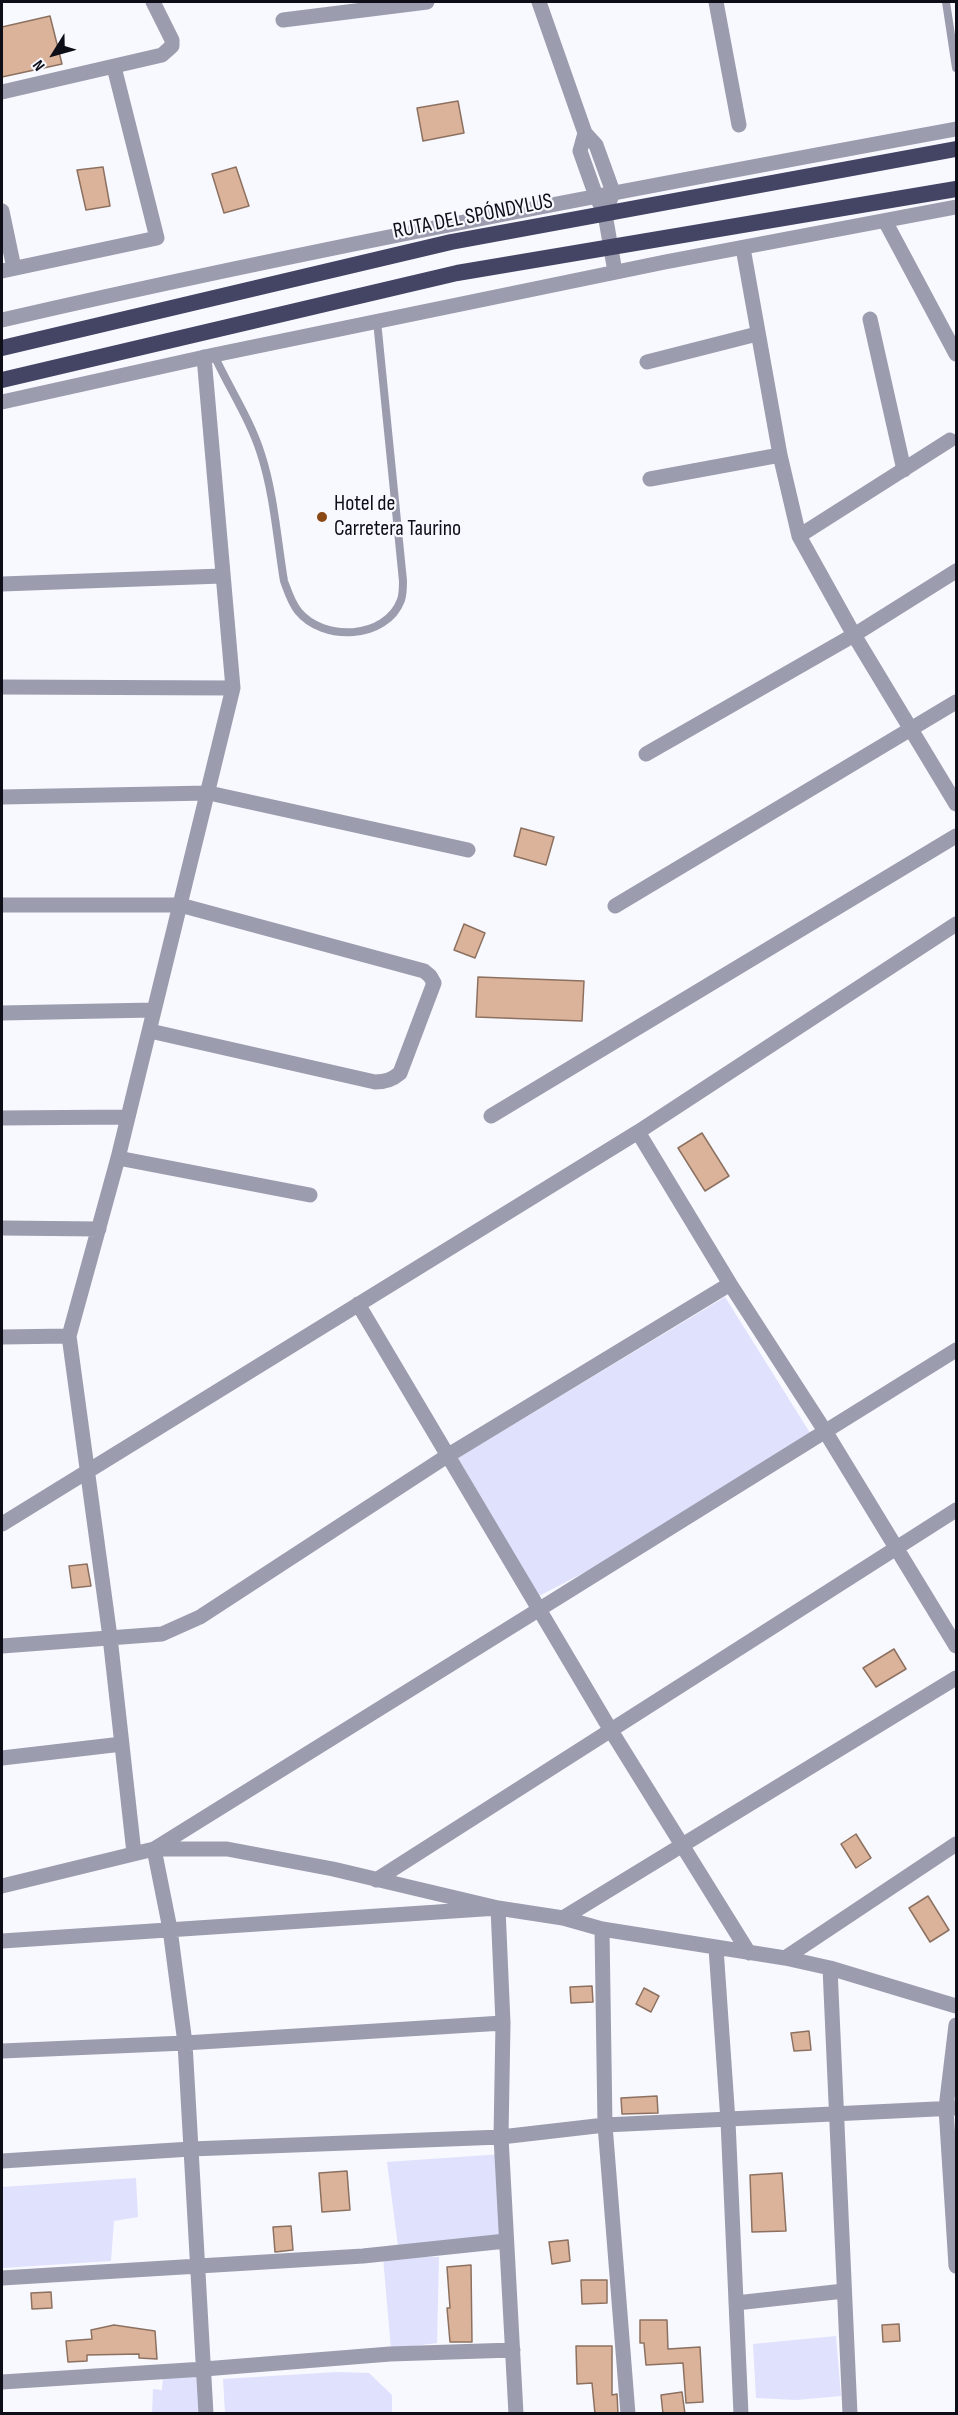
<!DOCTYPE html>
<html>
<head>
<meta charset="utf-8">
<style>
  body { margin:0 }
  #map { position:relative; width:958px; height:2415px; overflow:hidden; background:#f8f8ff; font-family:"Sofia Sans Condensed",sans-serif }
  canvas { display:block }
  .frame { position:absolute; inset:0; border:3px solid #0e0e19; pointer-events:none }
  .north { position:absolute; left:24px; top:24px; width:60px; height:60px; -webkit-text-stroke:4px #f8f8ff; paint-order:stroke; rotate:233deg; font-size:16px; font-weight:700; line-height:24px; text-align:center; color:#0e0e19 }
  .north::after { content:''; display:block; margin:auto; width:21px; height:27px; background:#0e0e19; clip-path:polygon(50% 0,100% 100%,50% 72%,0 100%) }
</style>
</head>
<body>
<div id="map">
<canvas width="958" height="2415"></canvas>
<div class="frame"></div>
<div class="north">N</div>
</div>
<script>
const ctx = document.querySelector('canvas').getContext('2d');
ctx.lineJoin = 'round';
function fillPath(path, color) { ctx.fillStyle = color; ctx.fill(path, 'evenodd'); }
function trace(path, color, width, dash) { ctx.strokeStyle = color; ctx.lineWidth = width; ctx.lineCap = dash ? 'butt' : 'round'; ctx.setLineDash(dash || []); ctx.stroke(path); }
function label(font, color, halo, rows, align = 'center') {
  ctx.font = font + ' "Sofia Sans Condensed",sans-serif'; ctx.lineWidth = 4.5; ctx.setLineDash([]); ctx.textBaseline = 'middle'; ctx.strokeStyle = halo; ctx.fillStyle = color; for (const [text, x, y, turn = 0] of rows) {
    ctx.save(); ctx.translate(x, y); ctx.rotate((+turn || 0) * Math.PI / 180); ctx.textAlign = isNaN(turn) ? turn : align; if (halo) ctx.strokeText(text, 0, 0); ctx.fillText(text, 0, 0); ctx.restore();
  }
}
fillPath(new Path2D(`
  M725 1297 812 1436 608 1560 539 1596 458 1458Z
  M503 2154 504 2238 398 2246 387 2162Z
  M136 2178 138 2217 114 2221 111 2261 2 2268V2187Z
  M383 2257H439L437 2343 391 2349Z
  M836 2336 841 2396 796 2400 756 2398 753 2344Z
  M337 2372 369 2373 392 2395V2413H225L223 2379Z
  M163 2376H197L201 2413 152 2414 153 2389 162 2390Z`), '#e0e1fd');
const building = new Path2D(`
  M50 16 62 64 2 77V27Z
  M458 101 464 133 423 141 417 108Z
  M103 167 110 206 86 210 77 170Z
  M236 167 249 206 224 213 212 174Z
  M521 828 554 837 546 865 514 856Z
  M464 924 485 933 475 958 454 950Z
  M478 977 584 981 582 1021 476 1017Z
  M702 1133 729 1176 705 1191 678 1148Z
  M87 1564 91 1586 72 1588 69 1566Z
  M894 1649 906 1669 876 1687 863 1668Z
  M856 1834 871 1858 856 1868 841 1844Z
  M928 1896 949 1930 930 1942 909 1908Z
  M592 1986 593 2002 571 2003 570 1987Z
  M644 1988 659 1996 651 2012 636 2004Z
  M809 2031 811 2050 794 2051 791 2033Z
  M657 2096 658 2113 622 2114 621 2098Z
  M347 2171 350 2210 322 2212 319 2173Z
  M782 2173 786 2231 752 2232 750 2175Z
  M291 2226 293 2250 275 2252 273 2227Z
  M568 2240 570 2261 552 2264 549 2242Z
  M471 2265 472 2342H450L447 2308H450L447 2267Z
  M581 2280H607V2303L582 2304Z
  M51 2292 52 2308 32 2309 31 2293Z
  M640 2320H667L668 2349 700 2347 703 2402 686 2403 683 2363 646 2365 644 2343H640Z
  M899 2324 900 2341 883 2342 882 2325Z
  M114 2325 155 2331 157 2359 139 2358V2354L87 2355V2361L68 2362 66 2341 92 2339 91 2330Z
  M576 2346H612V2395L617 2394 618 2414H595L592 2383 577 2384Z
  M682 2392 685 2414H663L661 2395Z`);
fillPath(building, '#dbb39a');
trace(building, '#8d7160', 1.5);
trace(new Path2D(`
  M946 2 956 68
  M214 355C229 388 250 419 261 454 274 494 277 539 284 581 288 592 291 602 298 611 323 642 386 640 401 600 403 594 403 587 403 581L377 321`), '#9b9cae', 8);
trace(new Path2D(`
  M539 2 585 133 596 145 613 192 605 214
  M716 2 739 125
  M283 20 427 2
  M2 92 162 55 172 46V40L153 2
  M585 133 580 151 596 196 605 214 615 272
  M2 211 14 268
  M885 221 956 354
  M743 248 780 455 799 536 854 635 956 804
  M2 271 157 238 114 67
  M870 319 904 470
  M2 320C318 247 637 188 956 129
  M647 362 757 334
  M2 402 214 355 665 262 956 207
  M650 479 780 455
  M799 536 950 440
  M2 584 222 576
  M2 687 233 688
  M646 754 854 635 956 571
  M2 797 209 793 468 850
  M2 905H180L424 971 430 976 434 983 400 1073C392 1080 385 1082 375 1082L150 1031
  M615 906 956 702
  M2 1013 154 1010
  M491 1116 956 836
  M2 1118 127 1117
  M638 1132 730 1284 825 1431 956 1646
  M118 1158 310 1195
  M2 1228 99 1229
  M358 1304 610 1729 749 1953
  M2 1337 69 1336
  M2 1524 638 1132 956 924
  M2 1646 162 1634 200 1617 447 1456 730 1284
  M2 1758 122 1744
  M134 1853 110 1637 69 1336 118 1158 233 688 204 357
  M376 1880 956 1510
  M2 1886 154 1849H227L333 1869 498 1908 563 1918 602 1929 785 1958 830 1968 956 2006
  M563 1918 956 1678
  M602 1929 605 2125 628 2414
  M2 1941 498 1908 503 2023 501 2137 516 2414
  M716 1948 728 2121 741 2414
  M785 1958 956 1844
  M830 1968 850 2414
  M956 2025 946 2108 956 2266
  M2 2051 185 2043 503 2023
  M2 2161 191 2149 501 2137 605 2125 956 2108
  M2 2278 363 2256 506 2241
  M736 2303 844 2291
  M2 2382 204 2369 390 2354 513 2350
  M206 2414 185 2043 170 1929 154 1849 956 1350`), '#9b9cae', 15);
trace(new Path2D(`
  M2 348 451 242 956 149
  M2 380 457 273 956 189`), '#444464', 16);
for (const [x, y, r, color] of [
  [322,517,6,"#8a4815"]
]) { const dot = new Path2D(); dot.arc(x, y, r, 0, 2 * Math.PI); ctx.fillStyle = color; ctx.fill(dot); trace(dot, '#f8f8ff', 2); }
label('22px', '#0e0e19', '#f8f8ff', [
  ["RUTA DEL SPÓNDYLUS",473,217,-11]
]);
label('22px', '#0e0e19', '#f8f8ff', [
  ["Hotel de",334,504],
  ["Carretera Taurino",334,529]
], 'left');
</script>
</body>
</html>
